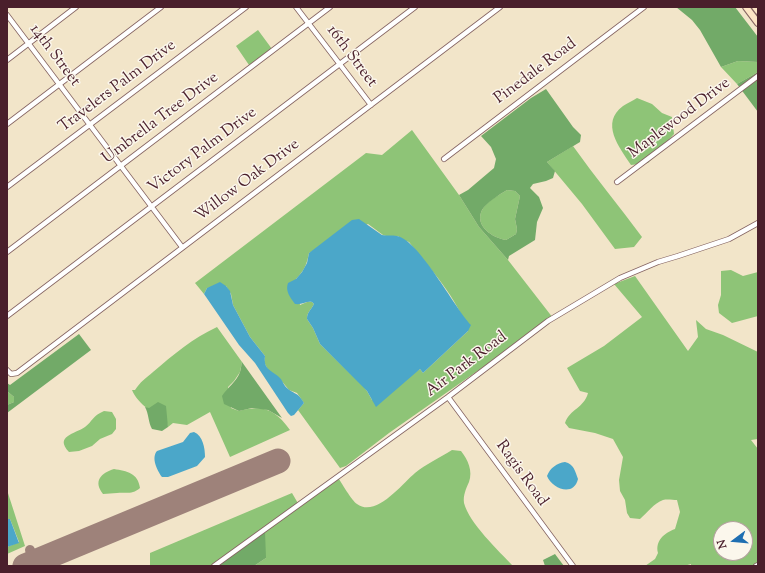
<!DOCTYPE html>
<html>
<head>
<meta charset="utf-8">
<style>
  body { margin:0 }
  #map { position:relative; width:765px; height:573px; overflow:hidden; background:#f2e5c9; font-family:"Sorts Mill Goudy",serif }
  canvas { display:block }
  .frame { position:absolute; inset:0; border:8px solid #4a1f2b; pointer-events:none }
  .north { position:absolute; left:713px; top:521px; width:40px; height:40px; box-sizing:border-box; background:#fbf7ec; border:1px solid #b4a19f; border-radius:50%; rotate:254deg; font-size:11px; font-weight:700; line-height:16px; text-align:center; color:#4a1f2b }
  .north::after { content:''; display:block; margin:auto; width:14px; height:18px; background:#1f6fb2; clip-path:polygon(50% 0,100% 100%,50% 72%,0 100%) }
</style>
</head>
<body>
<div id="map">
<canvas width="765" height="573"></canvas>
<div class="frame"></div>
<div class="north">N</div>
</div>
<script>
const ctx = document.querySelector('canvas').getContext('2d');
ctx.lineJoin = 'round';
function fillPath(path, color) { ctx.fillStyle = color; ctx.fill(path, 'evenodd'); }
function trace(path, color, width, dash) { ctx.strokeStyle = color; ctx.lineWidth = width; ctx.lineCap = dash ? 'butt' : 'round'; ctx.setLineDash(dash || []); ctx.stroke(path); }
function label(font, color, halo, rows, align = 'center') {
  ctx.font = font + ' "Sorts Mill Goudy",serif'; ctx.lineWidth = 3; ctx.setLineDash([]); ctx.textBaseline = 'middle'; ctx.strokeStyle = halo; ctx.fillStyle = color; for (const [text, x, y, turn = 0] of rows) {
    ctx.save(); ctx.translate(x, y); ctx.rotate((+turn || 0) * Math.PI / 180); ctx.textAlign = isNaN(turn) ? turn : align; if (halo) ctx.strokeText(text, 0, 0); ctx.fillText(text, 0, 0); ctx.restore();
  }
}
fillPath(new Path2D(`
  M258 30 272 49 249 65 236 46Z
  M738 61 758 62V72L737 84 721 67Z
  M637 98 652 104 662 113 672 117 674 134 648 163 631 165C619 147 600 123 623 106 627 103 633 101 637 98Z
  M412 130 459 195 479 227 508 260 553 318 389 433 346 466 340 468 298 410 304 403 297 393 289 390 280 379 268 370 264 362 265 356 250 337 233 305 231 294 226 286 207 288 204 294 195 283 366 153 382 155ZM368 224 383 235 386 236H398L403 240 409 242C431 270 457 297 468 331L423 373 420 369 372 400 367 391 363 386 320 344 313 328 307 319C307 312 311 310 314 304L312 302H307L300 305 296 279C304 271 307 264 309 253Z
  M573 146C595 177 619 206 642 237L634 247 615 249 582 204 547 162Z
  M507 190 515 191 520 196 515 219 517 229 516 234 506 240C493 238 474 226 482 210 487 201 499 195 507 190Z
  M731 270 743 276 758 272V316L732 323 719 313 718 305 721 295V271Z
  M635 276 688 351 698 337 696 320 706 329 723 335 758 352V439L751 440 758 449V564L755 566H691V564L684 566H645L655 559 658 553C655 541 664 533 675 529L680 512 677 500C673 500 667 499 663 500 654 503 647 513 640 519L630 518 627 513 625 500 620 491 619 480 623 457 613 439 595 433 569 428 565 423C570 409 584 408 588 393L580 391 567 368 604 346 642 317 614 284ZM721 529H745V553H721Z
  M217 327 242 362 240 372 234 381 228 387 231 408 239 411C263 404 276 410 290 430L230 457 210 412 187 425 173 423 168 427 167 423C155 413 138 405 132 390H135C140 382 146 378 153 372 173 355 193 338 217 327Z
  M7 391 14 397V402L7 405Z
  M104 411 112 412 116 419V429L112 434 100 439 92 446 79 451 69 452C54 436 75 434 85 427 93 421 92 416 104 411Z
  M452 450 461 451C468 460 473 471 469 482 466 489 463 495 464 503 469 523 499 551 513 566H254L266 558 218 566H150V553L292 493 299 505 337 476C341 482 352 501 357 504 376 518 402 484 415 473 426 464 439 458 452 450Z
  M114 469C127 471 138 473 140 488 132 495 126 492 117 493 112 493 108 494 103 494 93 481 101 473 114 469Z
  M7 490 25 546 7 554V547L19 542 10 519H7Z`), '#8ec477');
fillPath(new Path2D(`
  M676 7H735L758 37V62L738 61 721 67 700 30 692 20Z
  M758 72V112L737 84Z
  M546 89 573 127 581 135 580 142 547 162 555 171 553 178 546 181 533 184 530 188 539 197 543 208 537 222 535 240 509 256 508 260 479 227 459 195 468 190 494 168 496 159 491 147 481 136 531 98ZM507 190 515 191 520 196 515 219 517 229 516 234 506 240C493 238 474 226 482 210 487 202 499 195 507 190Z
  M79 334 91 350 7 413V405L14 402V397L7 391V383L10 385Z
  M242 362 282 418 268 410 252 408 239 411 224 404 222 396C227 388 237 381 240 372 241 369 241 366 242 362Z
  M158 402 166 406 168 427 162 431 152 429C148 422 149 414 145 407L149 408Z
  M265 531 266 558 254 566H218Z
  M555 554 564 566H545L543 560Z`), '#72aa68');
fillPath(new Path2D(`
  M359 219 382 235C387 236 392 235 397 236 419 240 454 307 471 325L468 331 423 373 420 369 376 407 367 391 320 344 313 328 307 319C307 312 311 310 314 304L312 302C306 301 302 305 295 304 290 297 285 291 288 283L296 279 302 272 307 263 309 253 352 220Z
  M220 282 226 286 230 291 233 305 250 337 265 356C263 370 272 370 280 378 283 381 284 386 287 388 295 395 298 392 304 403L294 415 291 416 288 413 255 363 239 345 204 294 207 288Z
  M194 432C203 436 205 448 205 457L197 466 168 477H162C157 470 151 458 157 451L183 442 190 433Z
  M565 462C574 464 575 471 578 479 574 497 552 489 547 476 550 468 557 463 565 462Z
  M7 519H10L19 543 7 547Z`), '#4ba7c9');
trace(new Path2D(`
  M30 550 34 562`), '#9e827a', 10);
trace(new Path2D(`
  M25 566 278 461`), '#9e827a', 25);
const minor = new Path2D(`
  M296 7 371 105
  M7 15 182 247
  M7 60 76 7
  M7 124 161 7
  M444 159 644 7
  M617 182 758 76
  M7 187 246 7
  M7 252 330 7
  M7 316 415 7
  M7 370 11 374 17 373 500 7
  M448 397 573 566
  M214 566 448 397 548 321 620 278 658 262 678 256 729 239 758 223
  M756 566 758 565`);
const secondary = new Path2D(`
  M746 7 758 23
  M755 7 758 11`);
trace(minor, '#856462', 6);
trace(secondary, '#856462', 8);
trace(minor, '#fff', 4.5);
trace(secondary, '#fde5c5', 6);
label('16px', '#4a1f2b', '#fbf7ec', [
  ["14th Street",54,56,53],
  ["16th Street",351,57,53],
  ["Pinedale Road",536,72,-37],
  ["Travelers Palm Drive",118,87,-37],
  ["Umbrella Tree Drive",161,119,-37],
  ["Maplewood Drive",680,119,-37],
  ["Victory Palm Drive",203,151,-37],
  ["Willow Oak Drive",248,181,-37],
  ["Air Park Road",467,365,-37],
  ["Ragis Road",521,474,54]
]);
</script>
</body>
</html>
